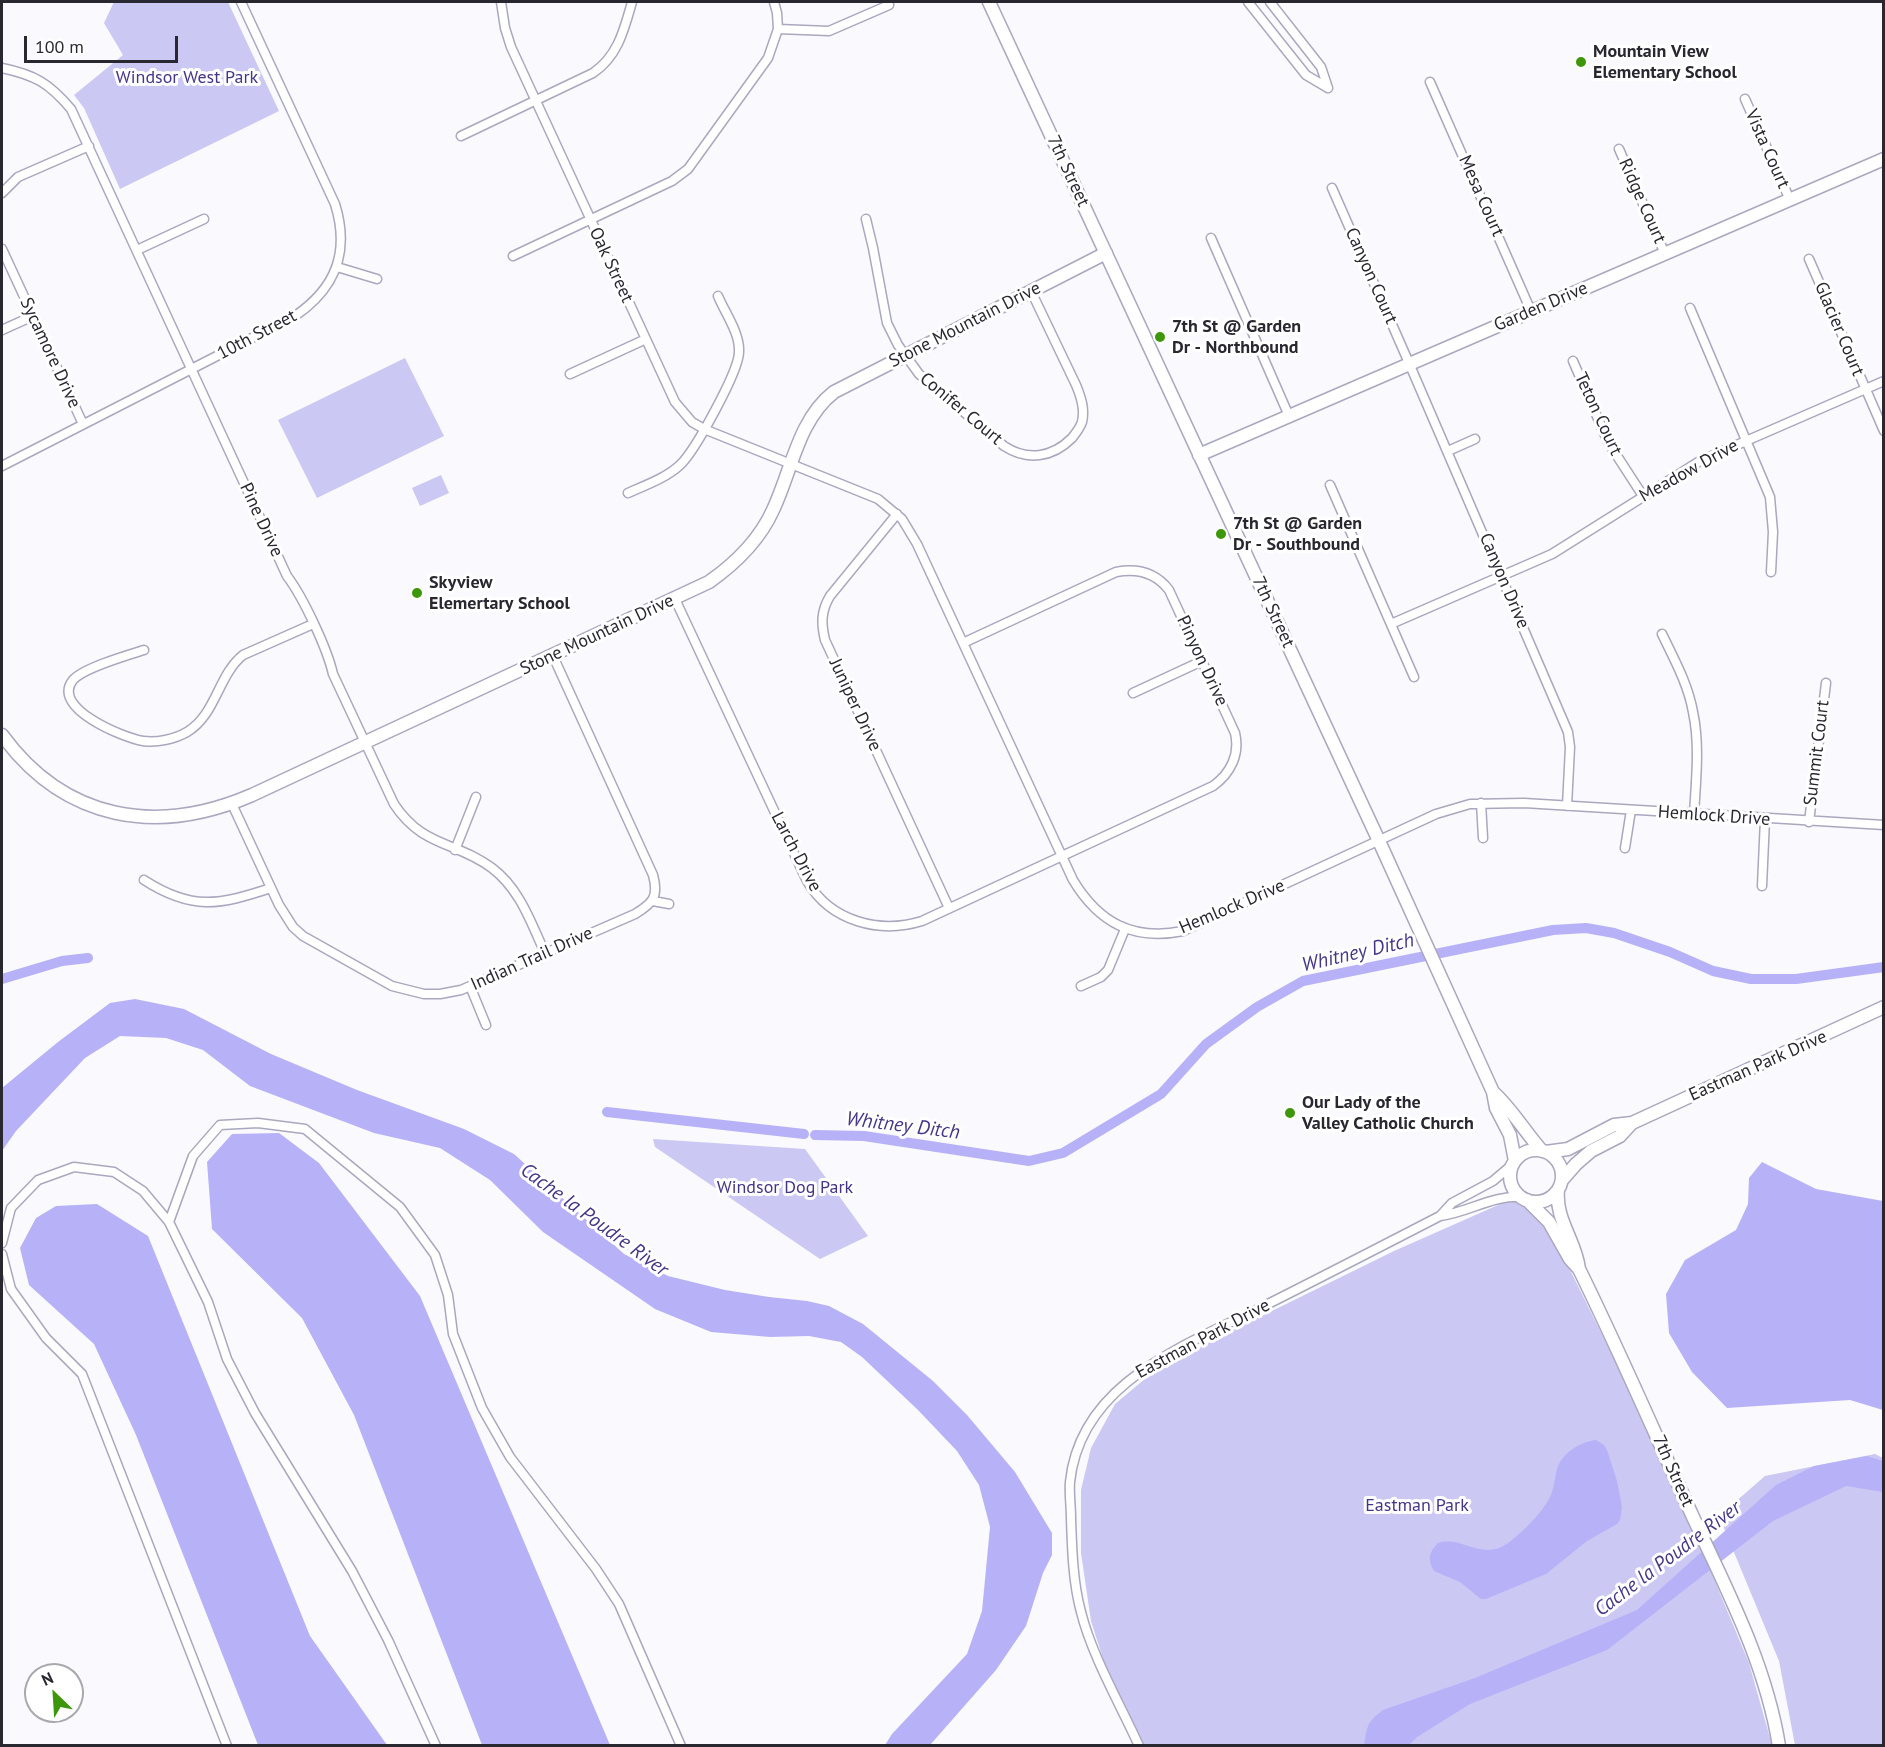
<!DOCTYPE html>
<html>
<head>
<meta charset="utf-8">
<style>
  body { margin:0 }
  #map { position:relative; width:1885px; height:1747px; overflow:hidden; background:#f9f9fe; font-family:"PT Sans",sans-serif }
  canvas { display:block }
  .frame { position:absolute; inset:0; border:3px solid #292831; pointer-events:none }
  .north { position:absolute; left:24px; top:1663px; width:60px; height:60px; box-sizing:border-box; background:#fff; border:2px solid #a9a9ad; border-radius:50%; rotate:335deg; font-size:16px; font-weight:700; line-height:24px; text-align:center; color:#292831 }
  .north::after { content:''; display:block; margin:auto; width:21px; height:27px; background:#3e960b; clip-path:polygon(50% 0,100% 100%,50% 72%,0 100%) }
  .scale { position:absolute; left:24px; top:36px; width:154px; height:27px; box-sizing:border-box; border:3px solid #292831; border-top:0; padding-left:8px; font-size:18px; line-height:21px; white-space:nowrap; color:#292831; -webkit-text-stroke:4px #fff; paint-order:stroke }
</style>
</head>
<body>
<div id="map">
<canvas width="1885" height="1747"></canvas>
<div class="frame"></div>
<div class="north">N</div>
<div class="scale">100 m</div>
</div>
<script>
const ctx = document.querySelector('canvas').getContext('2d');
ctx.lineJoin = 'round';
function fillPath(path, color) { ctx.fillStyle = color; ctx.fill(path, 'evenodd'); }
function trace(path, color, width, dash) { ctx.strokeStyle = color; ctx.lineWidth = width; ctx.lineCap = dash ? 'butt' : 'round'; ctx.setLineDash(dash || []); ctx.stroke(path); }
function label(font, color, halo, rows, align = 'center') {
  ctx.font = font + ' "PT Sans",sans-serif'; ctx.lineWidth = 6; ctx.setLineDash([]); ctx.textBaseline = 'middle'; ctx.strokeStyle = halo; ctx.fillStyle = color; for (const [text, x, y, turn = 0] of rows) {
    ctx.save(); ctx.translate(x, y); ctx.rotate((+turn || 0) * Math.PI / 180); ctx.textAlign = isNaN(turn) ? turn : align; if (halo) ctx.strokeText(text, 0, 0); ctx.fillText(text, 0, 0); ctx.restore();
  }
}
fillPath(new Path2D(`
  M114 2H228L279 111 120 189 84 108 74 95 123 55 104 23Z
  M405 358 444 436 317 498 278 420Z
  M441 475 449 493 420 506 412 488Z
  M653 1139 805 1149 868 1236 820 1259 655 1147Z
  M1523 1194 1534 1197 1626 1383 1714 1579 1749 1663 1772 1745H1141L1107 1671 1091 1621 1081 1553V1490L1091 1448 1115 1404 1146 1378 1221 1336 1394 1251Z
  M1875 1454 1883 1458V1745H1795L1779 1661 1719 1516 1765 1476Z`), '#cbc8f4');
fillPath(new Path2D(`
  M135 999 184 1009 271 1054 357 1090 464 1129 514 1154 624 1254 668 1276 725 1290 769 1297 807 1301 829 1306 863 1324 933 1381 967 1415 1015 1472 1052 1533V1555L1043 1573 1026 1626 996 1670 930 1745H885L892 1734 967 1654 982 1611 990 1527 979 1485 957 1451 918 1410 862 1357 841 1342 809 1336 770 1337 711 1332 655 1309 543 1232 490 1180 440 1148 374 1133 250 1086 203 1050 166 1038 120 1036 85 1058 16 1131 2 1151V1088L58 1042 110 1003Z
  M279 1133 319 1163 420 1296 610 1745H482L354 1415 302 1318 212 1229 207 1162 232 1134Z
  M1762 1162 1816 1189 1883 1201V1410L1850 1400 1727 1408 1692 1372 1669 1333 1666 1294 1685 1260 1736 1230 1748 1204 1749 1178Z
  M97 1204 148 1236 310 1636 387 1745H258L136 1435 94 1344 29 1285 20 1248 36 1218 56 1206Z
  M1596 1440 1604 1445 1607 1450 1617 1481 1622 1507 1620 1520 1617 1524 1587 1541 1546 1574 1486 1599H1481L1460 1582 1434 1571C1427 1559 1429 1552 1438 1543 1462 1535 1482 1562 1508 1543 1522 1533 1544 1511 1551 1495 1554 1487 1555 1477 1557 1469 1562 1453 1580 1442 1596 1440Z
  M1867 1456 1883 1461V1492L1846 1486 1773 1521 1607 1650 1470 1704 1417 1737 1409 1745 1364 1746C1367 1726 1367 1722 1383 1710L1475 1678 1637 1610 1776 1485 1814 1466Z`), '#b7b1f8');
trace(new Path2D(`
  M2 979 62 961 88 958
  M607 1112 804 1134
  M815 1135 864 1136 1029 1161 1063 1153 1161 1094 1206 1044 1257 1007 1303 981 1553 930 1586 928 1614 933 1670 952 1713 971 1751 979H1796L1884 967`), '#b7b1f8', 10);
const street = new Path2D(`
  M501 2 505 28 511 47 675 402 692 422 704 429 878 499 902 519 917 544 1073 880C1099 923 1133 941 1183 931L1436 814 1470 804 1524 803 1884 825
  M1248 2 1306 75 1328 88
  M1270 2 1321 67 1328 88
  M778 29 829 31 889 5
  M2 68C35 75 49 83 71 109L287 576C303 597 327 648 333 674L394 804C423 848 456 841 492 868 520 889 531 923 545 953
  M1430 82 1531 311
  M1745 99 1790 200
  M461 136 593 73C618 56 624 30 632 2
  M1619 149 1665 254
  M1332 188 1409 363 1568 732 1570 747 1567 806
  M2 193 18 177 89 146
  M866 219 873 248 887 323 898 345 919 374 1004 446C1027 461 1052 458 1072 438 1076 433 1080 428 1082 422 1085 409 1081 397 1076 385L1031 291
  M1211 238 1289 416
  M2 249 83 424
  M137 250 204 219
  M513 256 672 181 688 169 768 58 778 29 777 13 774 2
  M1809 259 1884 431
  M337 267 377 279
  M1690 308 1770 497 1773 532 1771 572
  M2 330 33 316
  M1573 361 1608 442 1643 496
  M570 374 646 339
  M1448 451 1475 439
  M2 466 295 316C336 288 350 252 335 204L241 2
  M1330 485 1414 677
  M628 493C646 485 666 478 680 465 695 451 739 371 739 352 740 333 725 313 718 296
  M897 514 830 596C821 611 821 623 825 640L949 908
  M675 599 807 881C831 922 880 934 922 921L1213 786C1231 773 1240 754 1235 733L1169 590C1156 573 1137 568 1116 572L963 643
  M1391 624 1552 554 1700 461 1884 381
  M1662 634C1674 659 1688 684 1693 712 1700 745 1696 780 1694 814
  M144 650C128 655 83 668 73 680 50 708 124 738 143 741 157 743 175 739 187 732 216 715 218 675 243 655L313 624
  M1133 693 1202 661
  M1481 803 1483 838
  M232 804 279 905 293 927 303 936 392 986 424 994H440L461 990 635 914C653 903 659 897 653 875L553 656
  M1809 822 1826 683
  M1625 848 1631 810
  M455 850 476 797
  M144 880C192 911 219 905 271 888
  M1762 886 1765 819
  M653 901 669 904
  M470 986 486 1025
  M1081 986 1101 977 1108 970 1125 929
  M1440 1216 1452 1203 1493 1181 1513 1164
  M169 1222 193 1156 220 1125 258 1123 305 1129 400 1207 435 1255 448 1295 453 1334 482 1408 510 1457 596 1569 619 1604 681 1746
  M2 1243 11 1208 38 1180 74 1167 114 1172 143 1191 169 1222 208 1302 227 1359 255 1413 352 1571 388 1640 436 1746
  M2 1254 11 1289 46 1338 82 1374 227 1746
  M1139 1746C1120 1704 1092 1656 1081 1612 1073 1583 1072 1549 1071 1518 1071 1506 1069 1493 1070 1482 1080 1385 1179 1348 1254 1311 1316 1280 1378 1248 1440 1216 1470 1212 1491 1195 1523 1197`);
const secondary = new Path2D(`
  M989 2 1379 841 1493 1092 1496 1108 1510 1135 1515 1161
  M1199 455 1884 159
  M2 735C65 821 157 836 252 795L709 582C736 563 759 541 773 510 792 470 798 420 834 392L1106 253
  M1493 1092C1512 1109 1525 1132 1542 1151
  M1510 1176a26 26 0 1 1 52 0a26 26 0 1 1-52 0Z
  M1546 1152 1568 1149 1614 1125 1632 1123 1884 1007
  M1562 1180 1576 1164 1591 1151 1620 1136 1632 1123
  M1558 1190C1555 1220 1576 1241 1579 1269 1619 1350 1655 1434 1693 1517 1727 1590 1766 1664 1779 1746
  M1527 1200 1549 1222 1570 1259 1579 1269`);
trace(street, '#a9a8be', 11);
trace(secondary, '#a9a8be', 15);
trace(street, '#fff', 8);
trace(secondary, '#fff', 12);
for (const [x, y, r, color] of [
  [1581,62,6,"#3e960b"],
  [1160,337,6,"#3e960b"],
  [1221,534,6,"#3e960b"],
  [417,593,6,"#3e960b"],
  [1290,1113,6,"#3e960b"]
]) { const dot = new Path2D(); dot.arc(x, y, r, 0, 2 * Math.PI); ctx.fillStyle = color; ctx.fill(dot); trace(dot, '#fff', 2); }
label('bold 18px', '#292831', '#fff', [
  ["Mountain View",1593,52],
  ["Elementary School",1593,73],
  ["7th St @ Garden",1172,327],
  ["Dr - Northbound",1172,348],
  ["7th St @ Garden",1233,524],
  ["Dr - Southbound",1233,545],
  ["Skyview",429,583],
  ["Elemertary School",429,604],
  ["Our Lady of the",1302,1103],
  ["Valley Catholic Church",1302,1124]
], 'left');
label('18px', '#453586', '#fff', [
  ["Windsor West Park",187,78],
  ["Windsor Dog Park",785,1188],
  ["Eastman Park",1417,1506]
]);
label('18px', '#292831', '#fff', [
  ["Vista Court",1767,149,66],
  ["7th Street",1068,171,65],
  ["Mesa Court",1481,196,66],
  ["Ridge Court",1642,201,66],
  ["Oak Street",611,265,65],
  ["Canyon Court",1371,276,66],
  ["Garden Drive",1541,307,-23],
  ["Stone Mountain Drive",965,325,-27],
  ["Glacier Court",1839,329,67],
  ["10th Street",257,335,-28],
  ["Sycamore Drive",50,353,65],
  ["Conifer Court",961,409,40],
  ["Teton Court",1598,414,65],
  ["Meadow Drive",1689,471,-29],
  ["Pine Drive",261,520,65],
  ["Canyon Drive",1504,581,67],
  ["7th Street",1273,612,65],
  ["Stone Mountain Drive",597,635,-25],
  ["Pinyon Drive",1202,661,65],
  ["Juniper Drive",855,705,65],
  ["Summit Court",1817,753,-83],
  ["Hemlock Drive",1714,816,4],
  ["Larch Drive",796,852,62],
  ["Hemlock Drive",1232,907,-23],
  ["Indian Trail Drive",532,959,-24],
  ["Eastman Park Drive",1758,1066,-24],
  ["Eastman Park Drive",1203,1339,-28],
  ["7th Street",1673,1471,66]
]);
label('italic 20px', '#463688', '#fff', [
  ["Whitney Ditch",1358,953,-13],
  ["Whitney Ditch",903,1126,7],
  ["Cache la Poudre River",594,1220,36],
  ["Cache la Poudre River",1668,1559,-37]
]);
</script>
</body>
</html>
